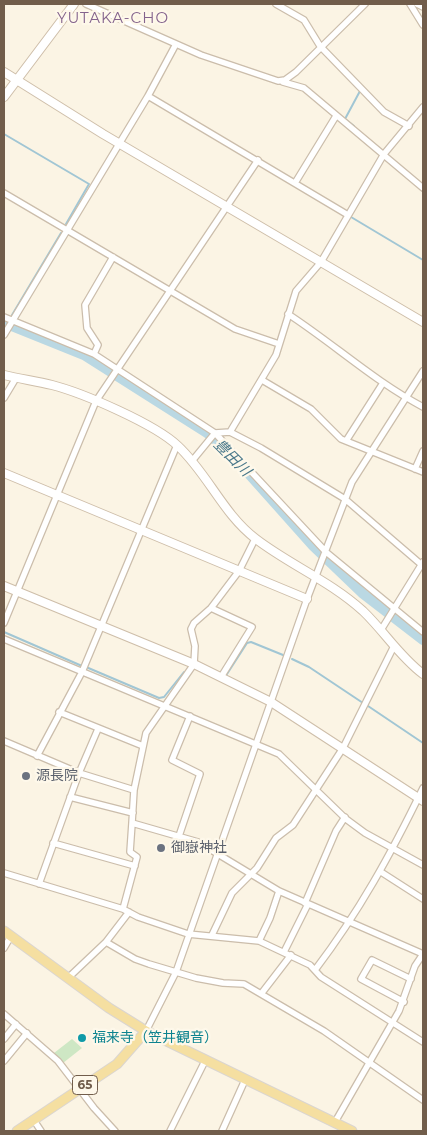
<!DOCTYPE html>
<html>
<head>
<meta charset="utf-8">
<style>
  body { margin:0 }
  #map { position:relative; width:427px; height:1135px; overflow:hidden; background:#fbf4e4; font-family:Montserrat,sans-serif }
  canvas { display:block }
  .frame { position:absolute; inset:0; border:5px solid #715d4b; pointer-events:none }
</style>
</head>
<body>
<div id="map">
<canvas width="427" height="1135"></canvas>
<div class="frame"></div>
</div>
<script>
const ctx = document.querySelector('canvas').getContext('2d');
ctx.lineJoin = 'round';
function fillPath(path, color) { ctx.fillStyle = color; ctx.fill(path, 'evenodd'); }
function trace(path, color, width, dash) { ctx.strokeStyle = color; ctx.lineWidth = width; ctx.lineCap = dash ? 'butt' : 'round'; ctx.setLineDash(dash || []); ctx.stroke(path); }
function label(font, color, halo, rows, align = 'center') {
  ctx.font = font + ' Montserrat,"Noto Sans JP",sans-serif'; ctx.lineWidth = 4.5; ctx.setLineDash([]); ctx.textBaseline = 'middle'; ctx.strokeStyle = halo; ctx.fillStyle = color; for (const [text, x, y, turn = 0] of rows) {
    ctx.save(); ctx.translate(x, y); ctx.rotate((+turn || 0) * Math.PI / 180); ctx.textAlign = isNaN(turn) ? turn : align; if (halo) ctx.strokeText(text, 0, 0); ctx.fillText(text, 0, 0); ctx.restore();
  }
}
fillPath(new Path2D(`
  M72 1039 82 1048 63 1063 54 1053Z`), '#cee7c4');
trace(new Path2D(`
  M354 126 345 119 360 91 359 90
  M4 134 89 184 66 224
  M351 217 423 260
  M12 315 61 233
  M4 323 7 324 8 322
  M4 632 82 666
  M292 659 309 667 363 703
  M86 667 159 698 164 697 184 672
  M227 674 247 643 251 642 283 655
  M368 706 423 743`), '#a1c6d4', 2);
trace(new Path2D(`
  M7 324 84 355 207 433 231 454 313 546 362 593 423 640`), '#bad8e3', 10);
const street = new Path2D(`
  M86 4 201 55 278 81 285 80 296 72 365 4
  M276 4 304 20 320 46 384 112 409 126
  M410 4 423 25
  M417 4 423 7
  M176 44 148 96 348 215
  M283 82 304 88 423 188
  M295 183 336 116
  M4 193 235 329 279 344
  M288 314C334 344 374 381 423 407
  M4 317 94 354 215 433 326 552 423 632
  M4 335 148 96
  M94 354 98 345 87 328 85 305 113 257
  M262 380 311 409 341 439 423 472
  M4 398 16 378
  M230 432 276 355 296 291 321 262 384 154 423 107
  M346 441 383 383
  M192 461 215 433 230 432 261 448 345 499 423 566
  M415 469 423 451
  M211 608 252 627 221 677
  M4 623 96 401 258 160
  M381 630 423 562
  M4 639 279 754 346 819 365 833 423 865
  M59 712 143 746
  M4 741 79 773 134 790 132 823 198 842 279 891 423 954
  M37 756 82 672 177 445
  M134 790 146 733 194 664 195 646 191 629 194 623 211 608 239 571 255 539
  M70 797 133 813
  M179 836 200 774 172 760 190 716
  M53 843 135 866
  M381 872 423 899
  M4 873 123 909 138 917 188 934 259 941 310 965 321 977 423 1042
  M39 884 79 773 98 729
  M305 903 336 831 345 817
  M123 909 137 857 130 852 132 823
  M212 935 232 893 257 868 276 838 293 825 343 748 394 646
  M259 941 270 918 279 891
  M106 942 129 912
  M4 948 11 936
  M284 952 308 904
  M291 955 261 994 324 1031 423 1100
  M315 970C359 912 391 854 423 788
  M68 978 106 942 135 959 149 964 196 978 223 983 244 984 261 994
  M404 1002 361 979 372 960 411 979
  M4 1014 58 1061 94 1108 115 1131
  M146 1031 176 972 307 599 352 482 423 371
  M4 1039 16 1024
  M4 1061 27 1033
  M33 1119 41 1131
  M335 1122 399 1011 415 966 423 954
  M170 1131 205 1061
  M222 1131 245 1080`);
const secondary = new Path2D(`
  M4 72 103 134 423 322
  M4 97 74 4
  M4 375C20 379 36 381 52 385 83 393 155 424 178 446 208 474 223 514 256 539 290 565 330 581 363 611 384 631 400 657 423 674
  M4 473 307 599
  M4 586 194 664 271 702 423 801`);
const primary = new Path2D(`
  M4 931 109 1008 146 1031 352 1131
  M17 1131 117 1064 146 1031`);
trace(street, '#cbbdab', 8);
trace(secondary, '#cebea9', 10);
trace(primary, '#dad5d0', 11);
trace(street, '#fff', 5.5);
trace(secondary, '#fff', 8);
trace(primary, '#f5dfa1', 9);
for (const [x, y, r, color] of [
  [26,776,5,"#6b7280"],
  [161,848,5,"#6b7280"],
  [82,1038,5,"#0f9aa8"]
]) { const dot = new Path2D(); dot.arc(x, y, r, 0, 2 * Math.PI); ctx.fillStyle = color; ctx.fill(dot); trace(dot, '#fef8ea', 2); }
for (const [x, y, w] of [
  [85,1085,25]
]) { const box = new Path2D(); box.roundRect(x - w / 2, y - 9.5, w, 19, 4); ctx.fillStyle = '#fef8ea'; ctx.fill(box); trace(box, '#715d4b', 1); }
label('bold 12px', '#715d4b', null, [
  ["65",85,1085]
]);
label('14px', '#5b616d', '#fef8ea', [
  ["源長院",36,776],
  ["御嶽神社",171,848]
], 'left');
label('14px', '#0d838f', '#fef8ea', [
  ["福来寺（笠井観音）",92,1038]
], 'left');
ctx.letterSpacing = '1px';
label('15px', '#84638d', '#fef8ea', [
  ["YUTAKA-CHO",113,19]
]);
ctx.letterSpacing = '0px';
label('italic 15px', '#4a788a', '#fef8ea', [
  ["豊田川",232,458,45]
]);
</script>
</body>
</html>
